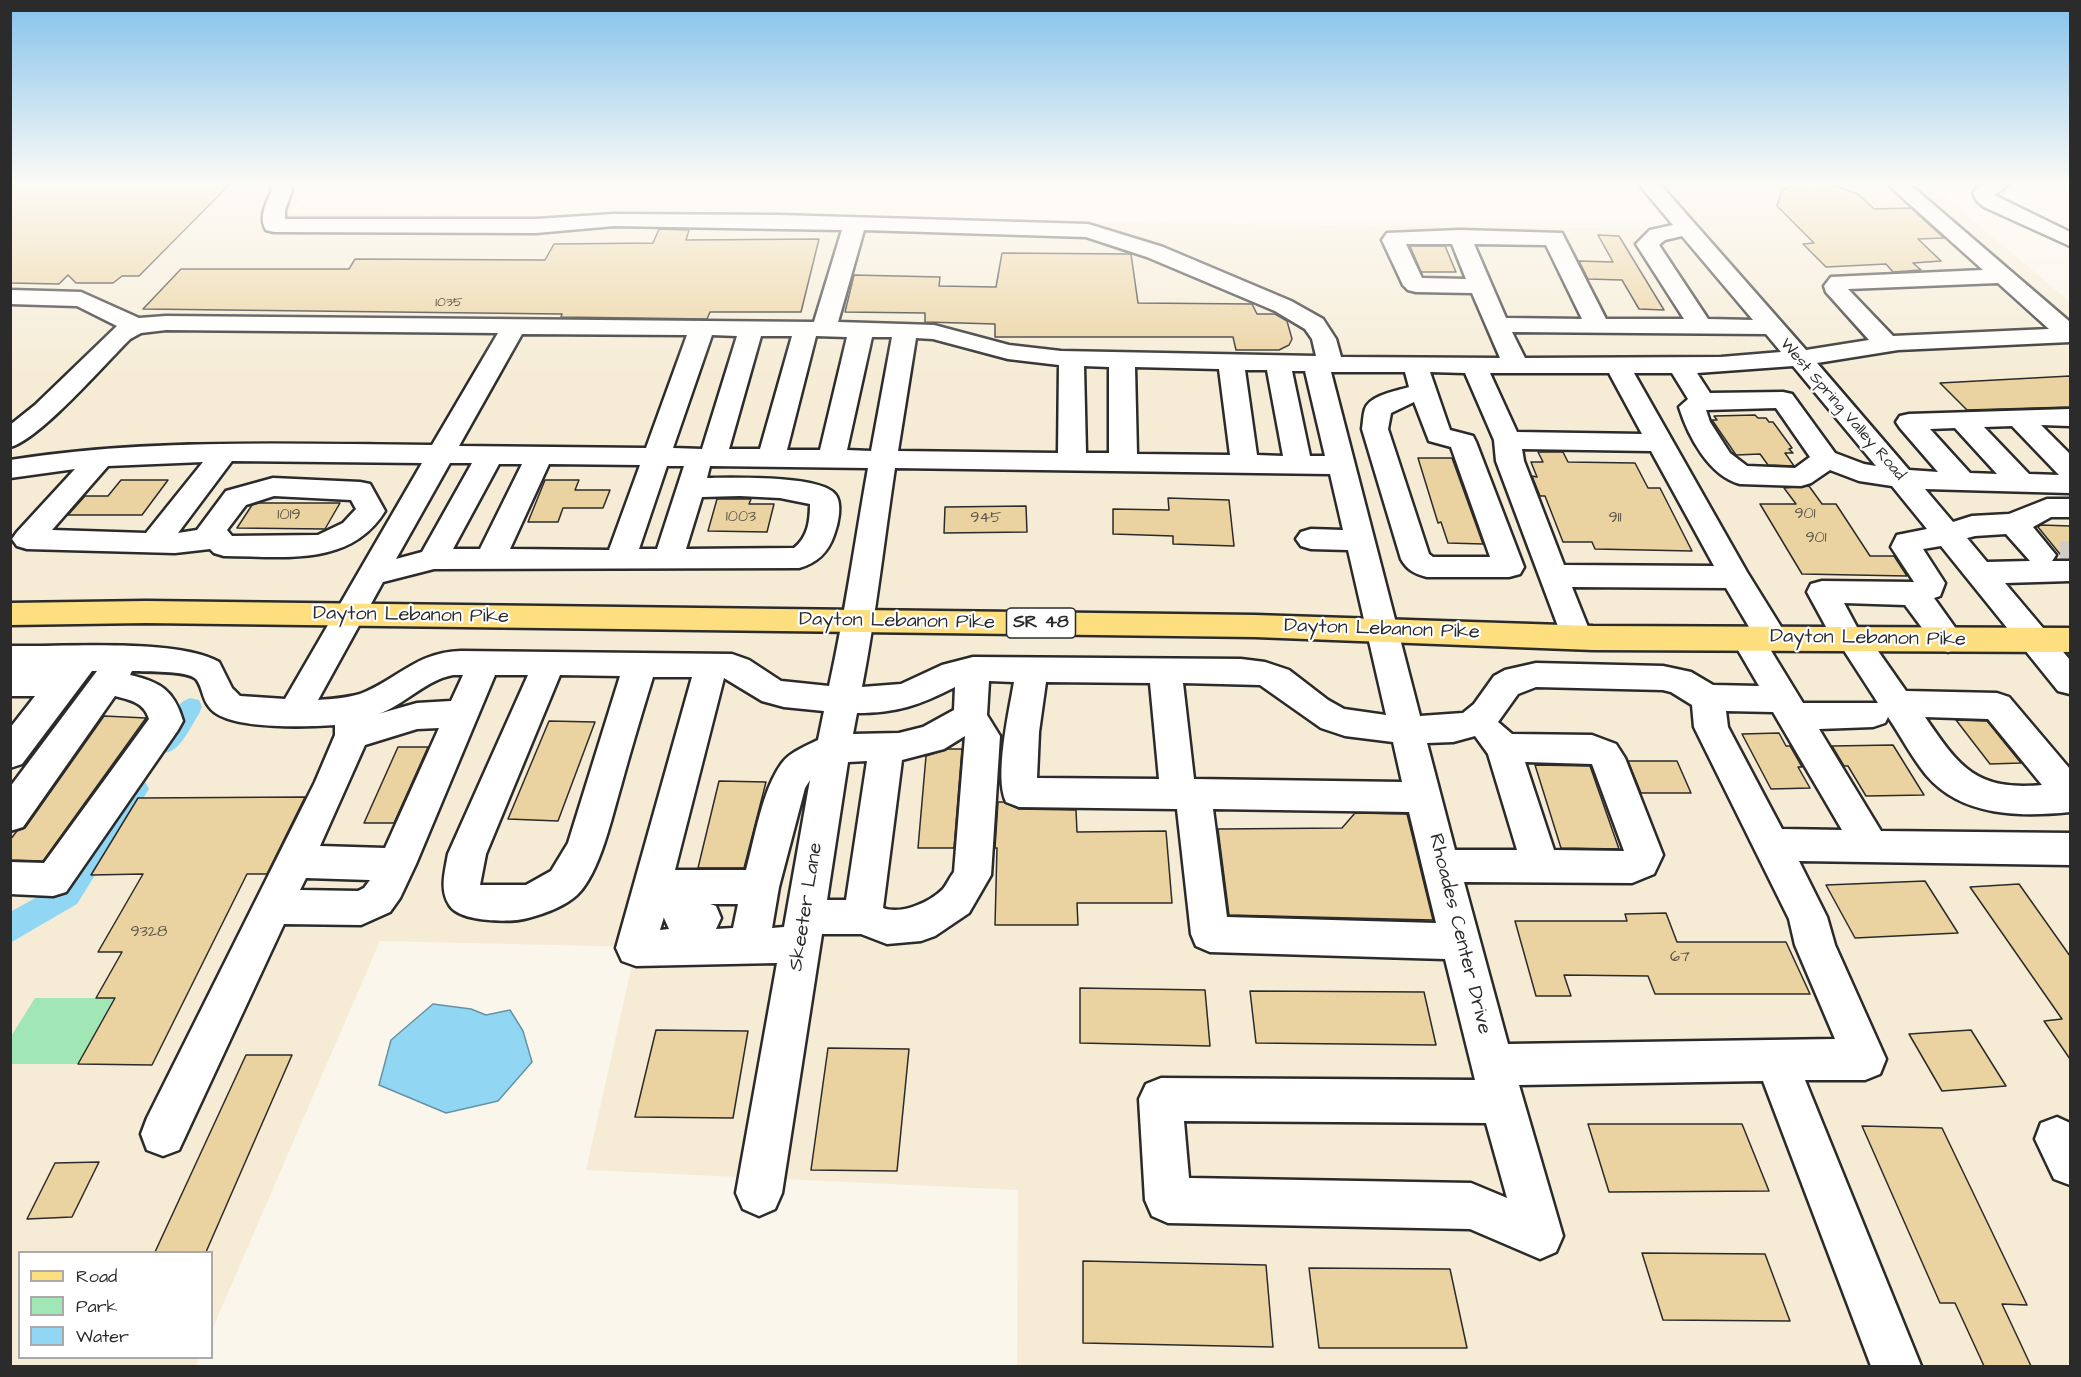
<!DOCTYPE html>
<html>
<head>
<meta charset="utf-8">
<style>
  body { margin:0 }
  #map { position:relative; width:2081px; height:1377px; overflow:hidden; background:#fbf6ec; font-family:"Architects Daughter",sans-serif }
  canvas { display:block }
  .frame { position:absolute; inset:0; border:12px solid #2b2b2b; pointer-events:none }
  .legend { position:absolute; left:18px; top:1251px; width:195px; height:108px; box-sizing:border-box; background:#fff; border:2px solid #aaa; margin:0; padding:8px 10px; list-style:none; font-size:18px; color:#2b2b2b }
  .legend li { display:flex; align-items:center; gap:12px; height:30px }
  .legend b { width:30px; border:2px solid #aaa }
</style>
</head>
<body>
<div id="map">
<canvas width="2081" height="1377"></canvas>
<div class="frame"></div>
<ul class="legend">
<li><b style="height:8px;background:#fddf80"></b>Road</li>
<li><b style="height:16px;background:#a0e7b5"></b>Park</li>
<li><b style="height:16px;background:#91d7f3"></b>Water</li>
</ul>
</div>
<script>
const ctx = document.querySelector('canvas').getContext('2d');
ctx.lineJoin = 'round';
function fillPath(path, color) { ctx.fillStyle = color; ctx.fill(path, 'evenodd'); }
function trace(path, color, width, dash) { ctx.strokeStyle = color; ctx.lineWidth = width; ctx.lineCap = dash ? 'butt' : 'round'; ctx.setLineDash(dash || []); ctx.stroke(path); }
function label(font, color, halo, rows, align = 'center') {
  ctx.font = font + ' "Architects Daughter",sans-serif'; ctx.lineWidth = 4.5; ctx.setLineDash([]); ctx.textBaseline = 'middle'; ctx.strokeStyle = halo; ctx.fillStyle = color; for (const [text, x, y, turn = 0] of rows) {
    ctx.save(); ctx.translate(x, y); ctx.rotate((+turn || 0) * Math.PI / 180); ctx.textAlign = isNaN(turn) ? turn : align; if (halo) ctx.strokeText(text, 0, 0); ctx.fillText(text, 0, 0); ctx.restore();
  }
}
fillPath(new Path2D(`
  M10 182H315L289 213 1685 229 1648 182H1928L2070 302V1366H1017L1018 1190 586 1170 636 947 380 941 212 1330V1252H20V1358H199L196 1366H11Z`), '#f6ecd6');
fillPath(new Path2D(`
  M35 998H115L78 1064H11L10 1038Z`), '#a0e7b5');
const water = new Path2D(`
  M433 1004 471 1009 486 1015 510 1010 523 1031 532 1062 498 1101 446 1113 379 1085 391 1040Z`);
fillPath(water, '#91d7f3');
trace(water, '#6892a3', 1.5);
fillPath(new Path2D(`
  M190 698 199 700 202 707 199 714C188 730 178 759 156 752L152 745C160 730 174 703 190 698Z
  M136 778 145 781 149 789 77 904 10 943V912L57 886 127 781Z`), '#91d7f3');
const building = new Path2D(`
  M10 182H232L139 276H122L113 283H76L68 275 59 284 10 283Z
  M1814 183 1833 185 1858 194 1874 209 1911 208 1944 238 1918 239 1941 261 1913 263 1921 270 1893 272 1886 264 1826 267 1803 244 1814 243 1777 206 1782 190 1796 184Z
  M659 229 689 230 686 240 819 239 801 312H710L707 319 561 317 562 314 143 309 181 269H349L355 259 545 260 554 244 653 243Z
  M1598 235 1619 236 1664 310 1639 309 1622 280 1588 279 1579 261 1613 262Z
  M1410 246H1445L1456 272H1421Z
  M1002 253 1131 254 1138 303 1252 304 1257 314H1275L1287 321 1292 339 1289 345 1279 350H1236L1233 337H995V324L925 322V313L845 312 854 275 940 277 939 286 996 287Z
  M2070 376V407L1967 410 1940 383Z
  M1755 415 1758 418H1766L1769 422H1773L1792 448 1789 449 1793 453H1785L1794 466 1768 465 1760 454 1736 455 1712 420H1717L1714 416Z
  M1538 452H1563L1568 462 1635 463 1648 488H1660L1692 551 1595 549 1592 542H1563L1545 496H1540L1532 476 1537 477 1531 462H1543Z
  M1418 458H1452L1483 544 1448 543 1441 522 1438 523Z
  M121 480H168L142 515H68L85 496H108Z
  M545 480H579L575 490H610L603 508H563L558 522H528Z
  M1809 486 1822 504H1836L1870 556H1894L1907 576 1802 574 1760 504H1796L1784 488Z
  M1168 498 1229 500 1234 546 1173 544V536L1113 534V509L1169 510Z
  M717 499H751L749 504H774L767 532 708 531Z
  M259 503H340L325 529 237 528 252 505Z
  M1026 506 1027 532 944 533 945 507Z
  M2041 525 2070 526V559H2064L2038 527Z
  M104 716 146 718 43 861 10 860V840L17 831 25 828Z
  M1956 720 1987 721 2021 763 1990 764Z
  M549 721 595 722 558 821 508 819Z
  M1779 733 1786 746H1790L1802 767H1798L1810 788 1771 789 1742 734Z
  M1893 745 1924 795 1866 796 1848 766H1844L1832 746Z
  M398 747H428L394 823H364Z
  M948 749H962L954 848H918L926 756Z
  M1628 761H1677L1691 793H1641Z
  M1535 765 1590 766 1619 849 1561 848Z
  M719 781 766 782 744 868H698Z
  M305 797 267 874H247L152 1065 78 1064 115 998H96L122 952H98L143 874 91 875 138 798Z
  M998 802H1004L1019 809 1076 810 1077 832 1166 831 1172 903H1077L1078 925H995L997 848H995Z
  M1355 813 1407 814 1433 920 1229 915 1218 829 1342 828Z
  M1925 881 1958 933 1855 938 1826 885Z
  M2019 884 2070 956V1059L2044 1021 2062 1019 1970 887Z
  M1666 913 1677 942H1786L1810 994H1655L1648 976 1564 975 1571 996H1536L1515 921H1627L1625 914Z
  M1080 988 1205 990 1210 1046 1080 1043Z
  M1250 991 1424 992 1436 1045 1256 1043Z
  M656 1030 748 1031 733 1118 635 1117Z
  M1971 1030 2006 1086 1942 1091 1909 1034Z
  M828 1048 909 1049 897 1171 811 1170Z
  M246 1055H292L206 1252H155Z
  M1588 1124H1742L1769 1191 1609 1192Z
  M1862 1126 1942 1128 2027 1305 2002 1304 2031 1366H1984L1955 1303H1940Z
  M99 1162 72 1217 27 1219 55 1163Z
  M1642 1253 1765 1254 1790 1321 1663 1320Z
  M1083 1261 1266 1265 1273 1347 1083 1343Z
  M1309 1268 1450 1269 1467 1348H1319Z`);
fillPath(building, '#ebd3a1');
trace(building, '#2b2b2b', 1.5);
trace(new Path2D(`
  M2060 555H2070`), '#d1cdc5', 28, [28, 14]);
const minor = new Path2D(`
  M269 182H289L292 190 285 210V219H536L614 214 779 215 1088 224 1163 247 1291 301 1323 319 1336 339 1341 357 1500 358 1472 293 1416 292 1408 290 1403 285 1382 240 1387 233 1460 230 1562 233 1606 319H1684L1636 244 1650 230 1673 225 1637 182H1658L1806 350 1869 340 1826 292 1824 286 1831 277 1983 270 1885 182H1907L2070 322V342L1898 350 1817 363 1909 470 1938 472 1900 428 1896 422 1900 416 1909 414 2070 409V426L2041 425 2070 454V493L1925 489 1953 522 1972 516 2009 514 2047 499H2070V517H2051L2033 527 2056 555 2052 561H2070V581L2005 583 2070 660V694L2058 691 1941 546 1923 549 1945 583 1940 596 1934 598 1964 640 1959 648 1948 652 1937 648 1905 605 1844 603 1858 629 1864 631 1906 691 1997 693 2009 697 2070 769V812C2022 817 1962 817 1927 776 1912 758 1901 736 1888 717L1885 723 1873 727 1819 729 1881 831 2070 833V865L1799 861 1827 917 1835 945 1886 1059 1880 1074 1865 1080H1805L1921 1366H1871L1763 1081 1519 1085 1563 1236 1556 1252 1540 1259 1470 1229 1168 1223 1152 1216 1145 1200 1139 1099 1146 1084 1161 1078 1475 1080 1445 959 1210 952 1196 946 1191 934 1177 809 1019 807 1006 802C994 777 1009 711 1014 682L989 681 987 715 1000 736 991 875 969 913 935 936 921 941 887 944 861 934H822L782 1193 775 1209 759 1216 743 1209 736 1193 777 963 636 966 622 961 616 948 692 677H653C642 713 631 749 621 786 612 816 600 873 577 895 565 906 544 914 528 918 511 923 461 922 450 906 439 890 445 872 448 854L528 675H495L416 864 400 898 390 912 361 925 284 924 179 1150 163 1156 147 1150 141 1134 147 1118 315 782 335 735V725C306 727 241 729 217 714 201 704 204 688 196 679 187 670 145 672 132 671L130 675C160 682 174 690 183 721L178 730 66 892 53 896 10 894V862L44 863 149 719C144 702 130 700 115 696L23 827 10 831V787L97 671H92L22 764 10 768V728L35 696H10V670L56 671 10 670V646C61 647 178 638 219 662L232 688 240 696 285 699 422 463 232 461 178 533 197 530 226 491 273 478 360 482 370 484 385 511C350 568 282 556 224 556L214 553 210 549 175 553 27 549 17 546 12 539 17 532 75 469 10 478V460C150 438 292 444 432 445L498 333 166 330 141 333 130 339C106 363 39 440 10 447V425L35 405 117 326 77 306 10 304V290L81 292 139 318 166 316 814 322 842 230 614 226 536 233 274 232 266 230C258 217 267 202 272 190ZM864 230 1086 237 1147 257 1275 311 1305 329 1312 339 1316 356 1061 351 1009 345 934 325 838 322ZM1682 236 1753 320 1708 319 1659 245 1665 240ZM1406 244H1452L1466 279 1422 278ZM1474 244 1546 245 1582 319 1506 318ZM1998 283 2049 329 1893 336 1848 289ZM1512 332 1766 334 1781 352 1721 357 1525 358ZM522 334 687 335 646 448 459 446ZM712 335 737 336 702 449 673 448ZM761 336H792L760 449H729ZM816 336 847 337 820 450H787ZM872 337H892L871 451 847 450ZM916 338 933 339 1008 359 1059 365 1058 453 898 451ZM1084 366 1109 367V453H1086ZM1793 366 1876 466 1864 464 1835 453 1792 394 1783 392 1710 393 1697 373ZM1135 367 1219 369 1230 455 1137 454ZM1245 370H1267L1283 456 1257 455ZM1292 371H1305L1325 456H1310ZM1331 372H1405L1409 387C1397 391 1370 395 1365 409 1363 415 1363 423 1362 429L1401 559C1407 570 1415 574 1427 577H1509L1520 574 1524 567 1476 442 1473 436 1450 430 1430 372 1465 373 1494 440 1496 461 1565 645 1576 649 1587 645 1592 637 1572 587 1726 588 1749 627 1736 630 1731 638 1759 686 1713 685 1691 672 1663 666 1536 663 1505 670 1494 676 1474 704 1463 713 1420 716ZM1490 373H1609L1642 434 1517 432ZM1634 373H1672L1688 399 1679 407C1688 436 1709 476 1740 484L1801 486 1811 483 1830 470 1859 481 1892 486 1927 529 1897 535 1891 547 1914 582 1822 581 1811 584 1807 592 1837 647 1843 649 1878 703H1803L1770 649 1783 646 1788 638 1747 572ZM1414 402 1429 441 1451 447 1490 557H1433L1429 554 1388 429 1391 413ZM1776 408 1810 457 1795 468 1747 466 1730 453 1710 422 1706 410ZM2012 426 2059 475 2029 474 1984 427ZM1955 428 1997 474 1970 473 1930 429ZM1522 449 1651 451 1714 566 1564 565 1524 461ZM203 462 146 533 52 530 108 466ZM450 463H472L422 552 396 559ZM499 464H522L480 549H453ZM549 464 640 465 609 550 510 549ZM667 466H684L657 549H639ZM710 466 868 468C855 541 845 614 829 686L781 681 749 660 732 654 461 651C416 652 397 680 360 694 347 698 332 699 318 700L383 582 434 569 799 568C817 563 828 553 834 535 838 525 843 503 835 494 819 475 733 478 707 478ZM895 468 1330 474 1343 530 1311 529 1301 532 1296 539 1301 546 1311 549 1348 550 1386 715 1344 709 1328 700 1289 670 1265 662 1241 659 973 657 942 665 901 684 862 687C876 615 884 541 895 468ZM274 496 351 500 356 509 343 523 318 535 232 536 227 530 246 505ZM740 496 780 498 810 504C810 521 808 537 794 548L686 549 702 497ZM2006 534 2030 561 1987 562 1967 538 1975 536ZM453 675H463L451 701 417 703 378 714C405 705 425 680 453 675ZM560 675 620 676 568 843 551 871 526 885H480L486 854ZM724 678 762 701 784 707 824 711 818 740C806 746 790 752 782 763 762 790 755 838 746 870H675ZM1046 682 1150 683 1159 779 1037 778 1039 732ZM1183 683 1260 685 1321 728 1345 736 1393 742 1402 782 1194 779ZM955 687 954 710 923 727 899 733 853 734 857 713C897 713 920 705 955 687ZM1536 687 1663 690 1671 692 1692 705 1694 727 1789 919 1795 945 1835 1039 1508 1044 1464 882 1632 883 1654 874 1663 855 1625 758 1616 744 1592 735 1512 734 1498 722 1518 694ZM1726 711 1773 712 1842 830 1782 829 1728 727ZM1925 717 1988 719 2042 785C1976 791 1959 767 1925 717ZM439 728 385 848 320 846 365 745 417 729ZM965 736 954 872C950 877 947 884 943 889 930 902 902 915 883 908L902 760 944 749ZM1475 736 1488 754 1517 850H1455L1427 743 1453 742ZM867 761 846 900H827L848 762ZM1525 762 1592 764 1624 851 1554 850ZM810 780 784 927 772 928 779 887 805 788ZM1213 809 1409 812 1436 923 1227 917ZM306 878 370 880 364 888 358 891 300 890ZM710 904H738L733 928 716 929 721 918 716 906ZM664 917V918L669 929 660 930ZM1184 1121 1486 1123 1507 1198 1471 1183 1189 1178Z
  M1983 182H2010L2007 186 1994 195 2070 232V246L1984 207 1977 201 1973 193Z
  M2057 1117 2070 1123V1185L2054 1179 2035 1139 2041 1123Z`);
const major = new Path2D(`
  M146 601 1255 615 1593 626 2070 628V652L1593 650 1255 637 146 623 10 625V603Z`);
trace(minor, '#2b2b2b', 5);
trace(major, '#2b2b2b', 5);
fillPath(minor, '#fff');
fillPath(major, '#fddf80');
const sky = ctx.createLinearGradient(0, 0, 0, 375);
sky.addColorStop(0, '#85c2ec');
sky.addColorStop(0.49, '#fdfbf6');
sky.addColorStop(1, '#fdfbf600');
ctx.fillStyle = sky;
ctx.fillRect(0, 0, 2081, 375);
label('14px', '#5b5548', null, [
  ["1035",449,303]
]);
label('16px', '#2b2b2b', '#fff', [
  ["West Spring Valley Road",1842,410,49]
]);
label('16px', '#5b5548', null, [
  ["901",1805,515],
  ["1019",289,516],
  ["1003",741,518],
  ["945",986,519],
  ["911",1615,519],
  ["901",1816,539],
  ["9328",149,933],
  ["67",1680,958]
]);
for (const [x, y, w] of [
  [1041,623,69]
]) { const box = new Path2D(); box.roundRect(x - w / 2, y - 15, w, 30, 4.5); ctx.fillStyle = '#fff'; ctx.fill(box); trace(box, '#2b2b2b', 1.5); }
label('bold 18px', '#2b2b2b', null, [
  ["SR 48",1041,623]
]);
label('20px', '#2b2b2b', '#fff', [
  ["Dayton Lebanon Pike",411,616,1],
  ["Dayton Lebanon Pike",897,622,1],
  ["Dayton Lebanon Pike",1382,630,2],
  ["Dayton Lebanon Pike",1868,639,1],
  ["Skeeter Lane",807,907,-81],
  ["Rhoades Center Drive",1459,934,76]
]);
</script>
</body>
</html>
